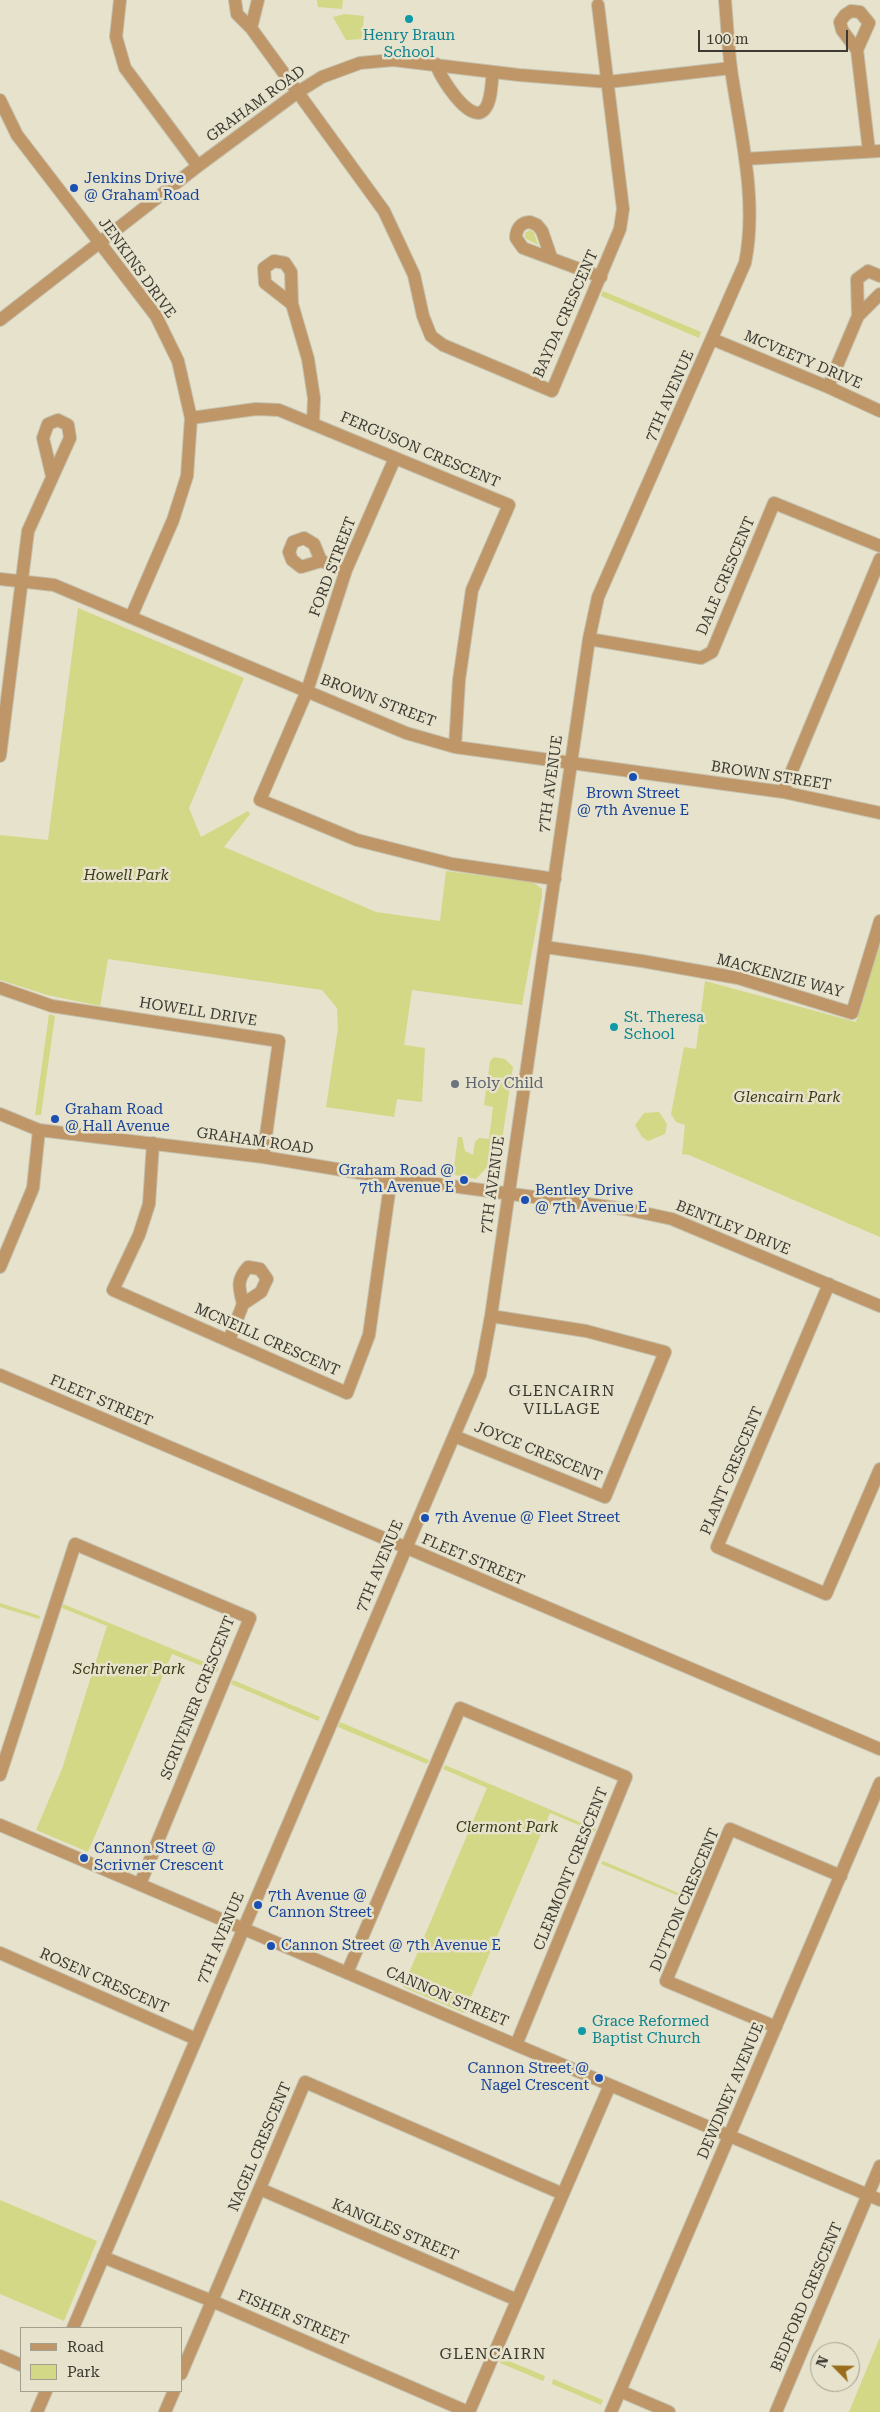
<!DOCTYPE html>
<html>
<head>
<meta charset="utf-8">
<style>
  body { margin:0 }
  #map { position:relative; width:880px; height:2412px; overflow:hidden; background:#e6e2cc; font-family:"Roboto Serif",serif }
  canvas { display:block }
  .legend { position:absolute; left:20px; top:2327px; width:162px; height:65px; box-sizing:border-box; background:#e6e2cc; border:1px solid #a29f8e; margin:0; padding:6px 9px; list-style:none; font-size:15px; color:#3c3a32 }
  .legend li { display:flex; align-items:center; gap:10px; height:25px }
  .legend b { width:25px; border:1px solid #a29f8e }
  .north { position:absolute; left:810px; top:2342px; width:50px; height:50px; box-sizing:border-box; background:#e6e2cc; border:1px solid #a29f8e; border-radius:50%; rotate:293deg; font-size:14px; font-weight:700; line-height:20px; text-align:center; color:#3c3a32 }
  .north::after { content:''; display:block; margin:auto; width:18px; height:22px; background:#9a6d1d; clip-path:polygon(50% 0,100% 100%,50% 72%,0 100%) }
  .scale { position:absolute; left:698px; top:30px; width:150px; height:22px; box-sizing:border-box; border:2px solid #3c3a32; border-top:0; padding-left:6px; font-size:15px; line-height:18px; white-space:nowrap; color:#3c3a32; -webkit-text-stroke:4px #e6e2cc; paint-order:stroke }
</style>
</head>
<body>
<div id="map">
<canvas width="880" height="2412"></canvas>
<ul class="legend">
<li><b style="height:6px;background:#be9667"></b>Road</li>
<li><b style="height:14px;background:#d2d886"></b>Park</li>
</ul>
<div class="north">N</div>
<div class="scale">100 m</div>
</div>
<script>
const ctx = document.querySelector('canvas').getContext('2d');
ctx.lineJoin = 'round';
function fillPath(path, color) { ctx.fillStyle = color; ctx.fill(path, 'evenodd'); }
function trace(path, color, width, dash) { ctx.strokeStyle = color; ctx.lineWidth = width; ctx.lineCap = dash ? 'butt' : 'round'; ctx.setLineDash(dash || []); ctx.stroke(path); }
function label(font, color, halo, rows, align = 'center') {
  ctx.font = font + ' "Roboto Serif",serif'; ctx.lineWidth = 5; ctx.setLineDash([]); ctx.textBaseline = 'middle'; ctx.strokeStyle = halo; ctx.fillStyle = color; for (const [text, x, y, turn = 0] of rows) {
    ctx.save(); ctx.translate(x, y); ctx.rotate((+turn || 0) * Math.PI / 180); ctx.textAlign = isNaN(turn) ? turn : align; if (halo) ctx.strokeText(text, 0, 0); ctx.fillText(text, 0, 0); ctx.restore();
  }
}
fillPath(new Path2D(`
  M317 0H343L342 9 318 7Z
  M345 14 364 16 362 39 346 40 333 17Z
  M530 230 534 233 538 245 525 238V233Z
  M603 291 701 332 699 338 601 296Z
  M78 608 244 678 189 808 201 837 248 811 250 814 224 847 376 912 440 921 446 871 533 882 542 889V896L522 1005 412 990 404 1045 425 1048 422 1102 397 1099 394 1117 326 1107 338 1028 337 1008 322 990 108 959 100 1006 47 995 0 980V835L48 840Z
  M880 943V1237L689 1155 682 1154 685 1125 676 1122 671 1114 684 1047 696 1049 705 981 856 1022Z
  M49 1014 55 1016 41 1115H35Z
  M494 1057 505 1059 513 1067 500 1153 476 1179 455 1175 453 1174 458 1137H462L465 1151 473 1155 475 1142 479 1138 489 1139 493 1107 484 1105 490 1061Z
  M659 1112 667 1124 665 1134 648 1141 642 1137 635 1125 644 1113Z
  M0 1603 40 1616 39 1619 0 1607Z
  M63 1604 219 1668 217 1672 172 1654 88 1852 36 1830 62 1769 107 1626 62 1608Z
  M233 1680 320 1717 318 1721 231 1684Z
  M340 1722 429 1760 427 1764 338 1727Z
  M445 1765 596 1829 595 1832 550 1813 464 2013 403 1987 487 1788 443 1769Z
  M603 1861 690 1898 689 1900 601 1864Z
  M0 2200 97 2241 64 2321 0 2294Z
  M880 2337V2412H849Z
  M502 2358 545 2376 543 2381 500 2363Z
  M553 2379 603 2400 601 2405 552 2384Z`), '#d2d886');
const minor = new Path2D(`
  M120 0 116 37 125 68 198 166
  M235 0 237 14 251 28 384 211 414 275 423 316 431 336 443 345 552 391 620 229 623 209 598 5
  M251 28 258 0
  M857 50 842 30 840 22 845 15 851 11 860 12 869 23 857 50 869 151
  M436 64C439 76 470 125 484 110 492 102 491 83 493 72
  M0 100 17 135 156 316 178 361 191 418 187 476 173 520 131 617
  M745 159 880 151
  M551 257 542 231 537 225 530 222C521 222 516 229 516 238L523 248 601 277
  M292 304 265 283 264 268 274 261 285 263 291 272 292 304 308 359 314 398 313 423
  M858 316 880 294
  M0 320 198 166 298 92 322 77 360 63 393 60 519 75 608 82 731 68
  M712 339 828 387 880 411
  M828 387 858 316 857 279 868 271 880 276
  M191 418 256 409 279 410 509 505 472 590 459 680 455 747
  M395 458 346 570 307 691 260 800 357 840 452 864 555 879
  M321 561 314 544 304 538 293 542 289 552 292 560 301 567 321 561 346 570
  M0 579 54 585 406 733 455 747 783 792 880 813
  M589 639 701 658 712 652 774 503 880 546
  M0 756 28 531 70 438 68 425 58 420 48 424 43 438 52 476
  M783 792 880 559
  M545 947 642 961 738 978 852 1013 880 921
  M0 988 52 1006 279 1041 263 1157
  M0 1114 39 1130 263 1157 391 1178 625 1209 672 1219 880 1306
  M153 1143 149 1204 139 1235 113 1290 347 1393 369 1335 391 1178
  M0 1267 33 1188 39 1130
  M829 1284 717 1547 826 1594 880 1469
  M229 1340 243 1304 261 1292 267 1279 260 1269 248 1267C236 1280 239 1288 243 1304
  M0 1375 880 1749
  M454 1436 605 1497 665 1352 586 1331 491 1316
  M0 1775 75 1544 250 1618 140 1884
  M0 1825 880 2200
  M0 1953 196 2039
  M347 1973 460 1708 626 1777 516 2045
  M776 2027 666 1981 730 1829 841 1876
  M260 2189 517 2300
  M103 2257 212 2301 468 2412
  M73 2328 480 1375 491 1316 589 639 598 597 745 263C758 200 740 132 731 69 728 46 727 23 725 0
  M0 2356 21 2365
  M181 2374 305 2082 563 2194
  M620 2391 669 2412
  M37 2412 46 2391
  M165 2412 174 2391
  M469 2412 610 2085
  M611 2412 880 1783
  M776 2412 880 2166`);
trace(minor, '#c4c0ad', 14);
trace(minor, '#be9667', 12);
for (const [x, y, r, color] of [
  [409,19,5,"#0f9aa8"],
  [74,188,5,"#1a4fb4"],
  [633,777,5,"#1a4fb4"],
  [614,1027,5,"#0f9aa8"],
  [455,1084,5,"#6b7280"],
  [55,1119,5,"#1a4fb4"],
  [464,1180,5,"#1a4fb4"],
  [525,1200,5,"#1a4fb4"],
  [425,1518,5,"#1a4fb4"],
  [84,1858,5,"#1a4fb4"],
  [258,1905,5,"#1a4fb4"],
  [271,1946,5,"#1a4fb4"],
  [582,2031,5,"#0f9aa8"],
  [599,2078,5,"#1a4fb4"]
]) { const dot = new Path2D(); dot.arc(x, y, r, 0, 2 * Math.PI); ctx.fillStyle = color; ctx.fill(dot); trace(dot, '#e6e2cc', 2); }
label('15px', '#0d838f', '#e6e2cc', [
  ["Henry Braun",409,36,"center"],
  ["School",409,53,"center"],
  ["St. Theresa",624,1018],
  ["School",624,1035],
  ["Grace Reformed",592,2022],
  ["Baptist Church",592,2039]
], 'left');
label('15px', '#3c3a32', '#e6e2cc', [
  ["GRAHAM ROAD",256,104,-36],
  ["JENKINS DRIVE",137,268,54],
  ["BAYDA CRESCENT",566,314,-66],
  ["MCVEETY DRIVE",803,360,23],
  ["7TH AVENUE",670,396,-66],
  ["FERGUSON CRESCENT",420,450,23],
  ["FORD STREET",333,567,-69],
  ["DALE CRESCENT",726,576,-67],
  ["BROWN STREET",378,701,21],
  ["BROWN STREET",771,776,9],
  ["7TH AVENUE",551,784,-82],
  ["MACKENZIE WAY",780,976,15],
  ["HOWELL DRIVE",198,1012,9],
  ["GRAHAM ROAD",255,1141,8],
  ["7TH AVENUE",493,1185,-82],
  ["BENTLEY DRIVE",733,1228,22],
  ["MCNEILL CRESCENT",267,1340,24],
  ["FLEET STREET",101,1401,23],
  ["JOYCE CRESCENT",538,1452,22],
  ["PLANT CRESCENT",732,1471,-67],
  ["FLEET STREET",473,1560,23],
  ["7TH AVENUE",380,1566,-67],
  ["SCRIVENER CRESCENT",198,1698,-68],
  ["CLERMONT CRESCENT",571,1869,-68],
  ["DUTTON CRESCENT",685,1900,-67],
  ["7TH AVENUE",221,1938,-67],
  ["ROSEN CRESCENT",104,1981,24],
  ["CANNON STREET",447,1997,23],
  ["DEWDNEY AVENUE",731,2091,-67],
  ["NAGEL CRESCENT",260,2147,-67],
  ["KANGLES STREET",395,2230,23],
  ["BEDFORD CRESCENT",807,2297,-67],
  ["FISHER STREET",293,2318,23]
]);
label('15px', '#164399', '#e6e2cc', [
  ["Jenkins Drive",84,179],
  ["@ Graham Road",84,196],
  ["Brown Street",633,794,"center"],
  ["@ 7th Avenue E",633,811,"center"],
  ["Graham Road",65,1110],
  ["@ Hall Avenue",65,1127],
  ["Graham Road @",454,1171,"right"],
  ["7th Avenue E",454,1188,"right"],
  ["Bentley Drive",535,1191],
  ["@ 7th Avenue E",535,1208],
  ["7th Avenue @ Fleet Street",435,1518],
  ["Cannon Street @",94,1849],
  ["Scrivner Crescent",94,1866],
  ["7th Avenue @",268,1896],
  ["Cannon Street",268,1913],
  ["Cannon Street @ 7th Avenue E",281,1946],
  ["Cannon Street @",589,2069,"right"],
  ["Nagel Crescent",589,2086,"right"]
], 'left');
label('italic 15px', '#3a3c15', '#e6e2cc', [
  ["Howell Park",126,876],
  ["Glencairn Park",787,1098],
  ["Schrivener Park",129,1670],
  ["Clermont Park",507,1828]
]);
label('15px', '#5b616d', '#e6e2cc', [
  ["Holy Child",465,1084]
], 'left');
ctx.letterSpacing = '1px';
label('16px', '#3c3a32', '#e6e2cc', [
  ["GLENCAIRN",562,1391],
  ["VILLAGE",562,1409],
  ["GLENCAIRN",493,2354]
]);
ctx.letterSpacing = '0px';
</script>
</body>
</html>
